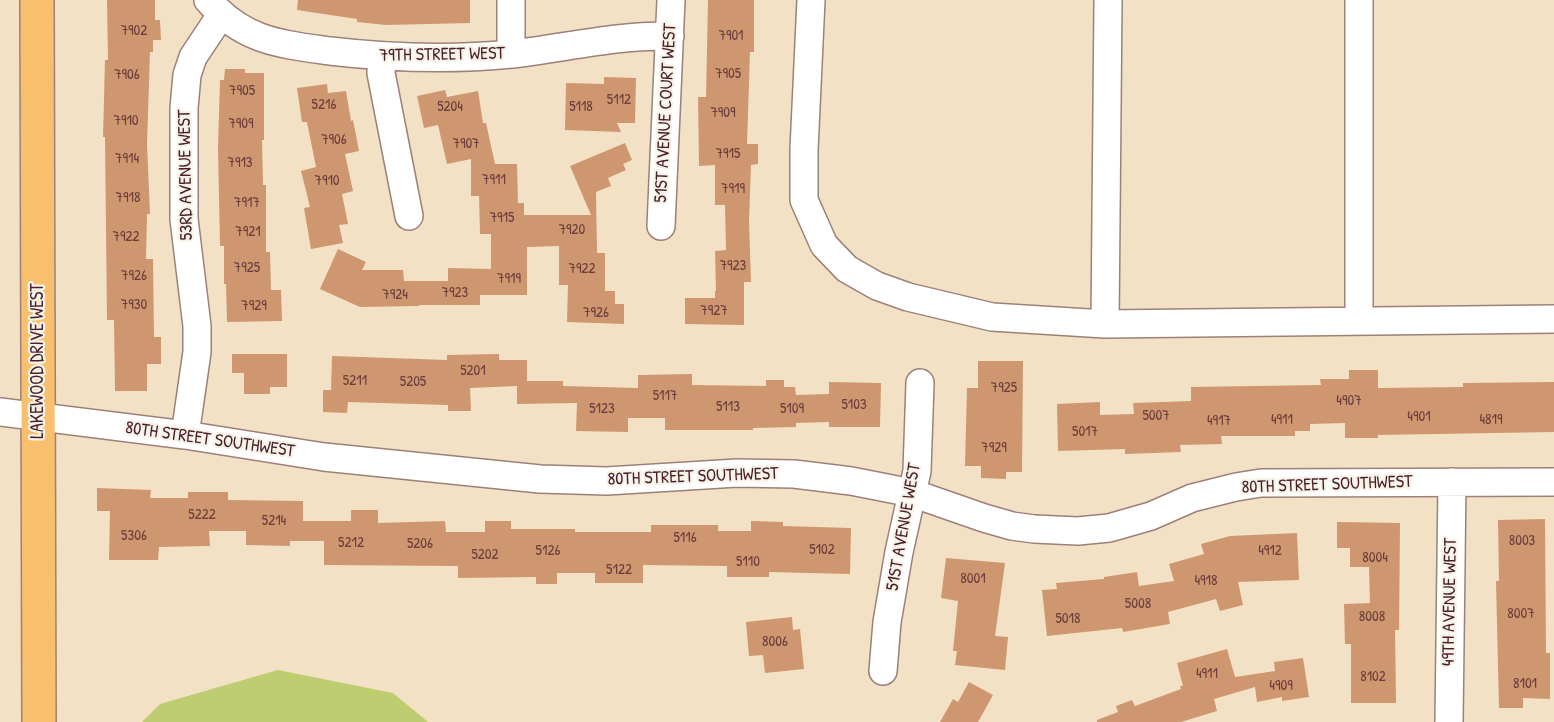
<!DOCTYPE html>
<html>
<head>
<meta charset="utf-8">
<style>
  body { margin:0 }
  canvas { display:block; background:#f2e1c4 }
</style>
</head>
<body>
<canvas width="1554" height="722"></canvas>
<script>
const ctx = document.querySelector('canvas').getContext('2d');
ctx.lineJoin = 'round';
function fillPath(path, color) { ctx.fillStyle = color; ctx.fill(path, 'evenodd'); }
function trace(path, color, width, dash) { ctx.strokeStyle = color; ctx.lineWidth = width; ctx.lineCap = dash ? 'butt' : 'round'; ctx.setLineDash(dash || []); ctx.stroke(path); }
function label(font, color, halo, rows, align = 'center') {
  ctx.font = font + ' "Patrick Hand",sans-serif'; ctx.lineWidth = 4.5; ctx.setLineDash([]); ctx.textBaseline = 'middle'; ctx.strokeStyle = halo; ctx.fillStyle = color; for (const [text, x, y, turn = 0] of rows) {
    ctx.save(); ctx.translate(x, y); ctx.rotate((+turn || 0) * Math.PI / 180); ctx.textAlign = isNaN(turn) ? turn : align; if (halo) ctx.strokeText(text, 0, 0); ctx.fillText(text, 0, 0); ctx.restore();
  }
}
fillPath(new Path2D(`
  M278 670 393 693 428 722H142L160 704Z`), '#bdcd6f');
fillPath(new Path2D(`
  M107 0H155V20H160L161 40H153V52H150L147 144 150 214H147L146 259H153L154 337H161V364H147V391H115L114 320H107L105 137H103L105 60H108Z
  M298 0H470V23L386 25 357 22V19L297 10Z
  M708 0H754V52H750L747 144H758V164L751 165 749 221 751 282H744V325L685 324V298H715V291H716L715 251 726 250 725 205H715V165L699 166 698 97H706Z
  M225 69H245V73H264V140H262L263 185H266V252H270L271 290H281L282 321 227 322 226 284H224V246H220L218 148 220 80H224Z
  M604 77 636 78 635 123H617L621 132 565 130 566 83 604 84Z
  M327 84 328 93 346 91 351 121 353 120 359 151 345 154 353 191 342 194 348 224 339 225 343 243 311 249 304 208 310 207 301 171 316 167 307 122H302L297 88Z
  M445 90 447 97 478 91 483 123H486L495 164H517L518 203H524V215H591L570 166 625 143 632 160 623 164 626 170 608 178 611 186 596 192 597 253H605V291H615V304H624V324L567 322 568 285H559V246L527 247V295H480V305H419V306L360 307 320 289 338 249 366 262 362 270H403L404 281H448V268L491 269V234H480L479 196H471V159L447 164 438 125 424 128 417 96Z
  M232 354H287V387H270V394H244V373H232Z
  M499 354V360H527V381H563V386L638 388V375L692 374V385L766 386V380H784V387H795L796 395 829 394V382L881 383 880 427H829V422L796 423V427L753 428V430H665V418H628V432L576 431 577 403 517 404V386L470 388 471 411H448V405L348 402 347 413 323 412V390H331L332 356 447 360V355Z
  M978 361H1023L1022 472H1006V479L981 478V466H965L967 388H978Z
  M1349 370H1378V388L1463 387V383L1554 382V432L1378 435V438H1345V423L1310 424V431H1295V436H1221L1222 444 1180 445 1181 452 1125 454V449L1058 451 1057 404 1100 402V415L1134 414 1133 403 1191 401V387L1321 385 1320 379H1349Z
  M97 488 151 490 150 498H188V492H228V500L303 501V521H351V510H378V523L445 521 446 532H485V521H511V529H575V532H651V525H718V531H751V521L783 522V526L851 528 850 574 769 572V577H727V566L643 565V583H595V573H557V584H536V577L458 578V566L324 565V541H290V546L246 545V531H209L210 546 159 547 158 560H109L110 511H97Z
  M1545 519 1546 653H1550V699L1523 698V708H1499L1496 581H1499L1498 520Z
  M1337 522 1400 523 1399 630H1395L1396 703H1351V644H1345L1344 604 1370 603 1369 567H1350V548H1337Z
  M1297 533 1299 580 1238 582 1243 605 1220 611 1216 599 1168 612 1170 624 1123 632 1122 628 1047 636 1042 590 1057 589 1056 583 1104 579V577L1137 572 1139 586 1174 581 1169 564 1204 554 1201 544 1230 536Z
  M946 558 1005 563 995 636 1008 637 1005 670 955 665 957 651H953L958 601 941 598Z
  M792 617 793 630 800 629 804 669 765 673 763 655 749 656 746 622Z
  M1227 649 1235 677 1275 671 1274 662 1303 658 1309 697 1282 701V697L1257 702 1255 687 1214 699 1217 711 1181 722H1097V720L1118 712 1116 706 1132 700 1135 706 1181 689 1180 686H1183L1177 663Z
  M969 682 993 695 978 722H940L953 699 958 702Z`), '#cf9770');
const minor = new Path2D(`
  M208 0C243 41 280 44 330 51 390 58 451 60 512 54 565 48 617 35 670 36
  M811 0 804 150V200L824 245 847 269 877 286 908 297 992 317 1105 324 1554 319
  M1359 0V321
  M511 54V0
  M382 57 381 73 409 216
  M661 226 671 0
  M1105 324 1108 0
  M0 412 185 435 324 457 540 479 607 481 737 473 794 474 851 481 912 493 984 518 1012 526 1034 529 1078 531 1109 528 1151 516 1192 498 1236 487 1261 483 1554 482
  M185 435 197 352V326L184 219V108L187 75 193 57 221 15
  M883 671 887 622 899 552 917 471 920 383
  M1449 722 1452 482`);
const major = new Path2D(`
  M37 0 39 722`);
trace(minor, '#9e8078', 30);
trace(major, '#9e8078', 36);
trace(minor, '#fff', 27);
trace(major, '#f8bf6c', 33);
label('15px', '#6b3d3c', null, [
  ["7902",134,31],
  ["7901",731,36],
  ["7905",728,74],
  ["7906",127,75],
  ["7905",242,91],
  ["5112",619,100],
  ["5216",324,105],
  ["5204",450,107],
  ["5118",581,107],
  ["7909",723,113],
  ["7910",126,121],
  ["7909",241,124],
  ["7906",334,140],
  ["7907",466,144],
  ["7915",728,154],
  ["7914",127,159],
  ["7913",240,163],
  ["7911",494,180],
  ["7910",327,181],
  ["7919",733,189],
  ["7918",128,198],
  ["7917",247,203],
  ["7915",502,218],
  ["7920",572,230],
  ["7921",248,232],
  ["7922",126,237],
  ["7923",733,266],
  ["7925",247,268],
  ["7922",582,269],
  ["7926",134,276],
  ["7919",509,279],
  ["7923",455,293],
  ["7924",395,295],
  ["7930",134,305],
  ["7929",254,306],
  ["7927",714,311],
  ["7926",596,313],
  ["5201",473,371],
  ["5211",355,381],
  ["5205",413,382],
  ["7925",1004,388],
  ["5117",665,396],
  ["4907",1349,401],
  ["5103",854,405],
  ["5113",728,407],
  ["5123",602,409],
  ["5109",792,409],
  ["5007",1156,416],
  ["4901",1419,417],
  ["4911",1282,420],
  ["4819",1491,420],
  ["4917",1219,421],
  ["5017",1085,432],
  ["7929",994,448],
  ["5222",202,515],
  ["5214",274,521],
  ["5306",134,536],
  ["5116",685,538],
  ["8003",1522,541],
  ["5212",351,543],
  ["5206",420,544],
  ["5102",822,550],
  ["5126",548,551],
  ["4912",1270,551],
  ["5202",485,555],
  ["8004",1375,558],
  ["5110",748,562],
  ["5122",619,570],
  ["8001",973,579],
  ["4918",1206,581],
  ["5008",1138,604],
  ["8007",1521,614],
  ["8008",1372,617],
  ["5018",1068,619],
  ["8006",775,642],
  ["4911",1207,674],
  ["8102",1373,677],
  ["8101",1525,684],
  ["4909",1281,686]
]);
label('18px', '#4a1f2b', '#f7f3e8', [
  ["79TH STREET WEST",442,55,-1],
  ["51ST AVENUE COURT WEST",666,113,-87],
  ["53RD AVENUE WEST",186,175,-91],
  ["LAKEWOOD DRIVE WEST",38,361,-90],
  ["80TH STREET SOUTHWEST",210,440,8],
  ["80TH STREET SOUTHWEST",693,477,-2],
  ["80TH STREET SOUTHWEST",1327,485,-2],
  ["51ST AVENUE WEST",904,527,-80],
  ["49TH AVENUE WEST",1450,602,-89]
]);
</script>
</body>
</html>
